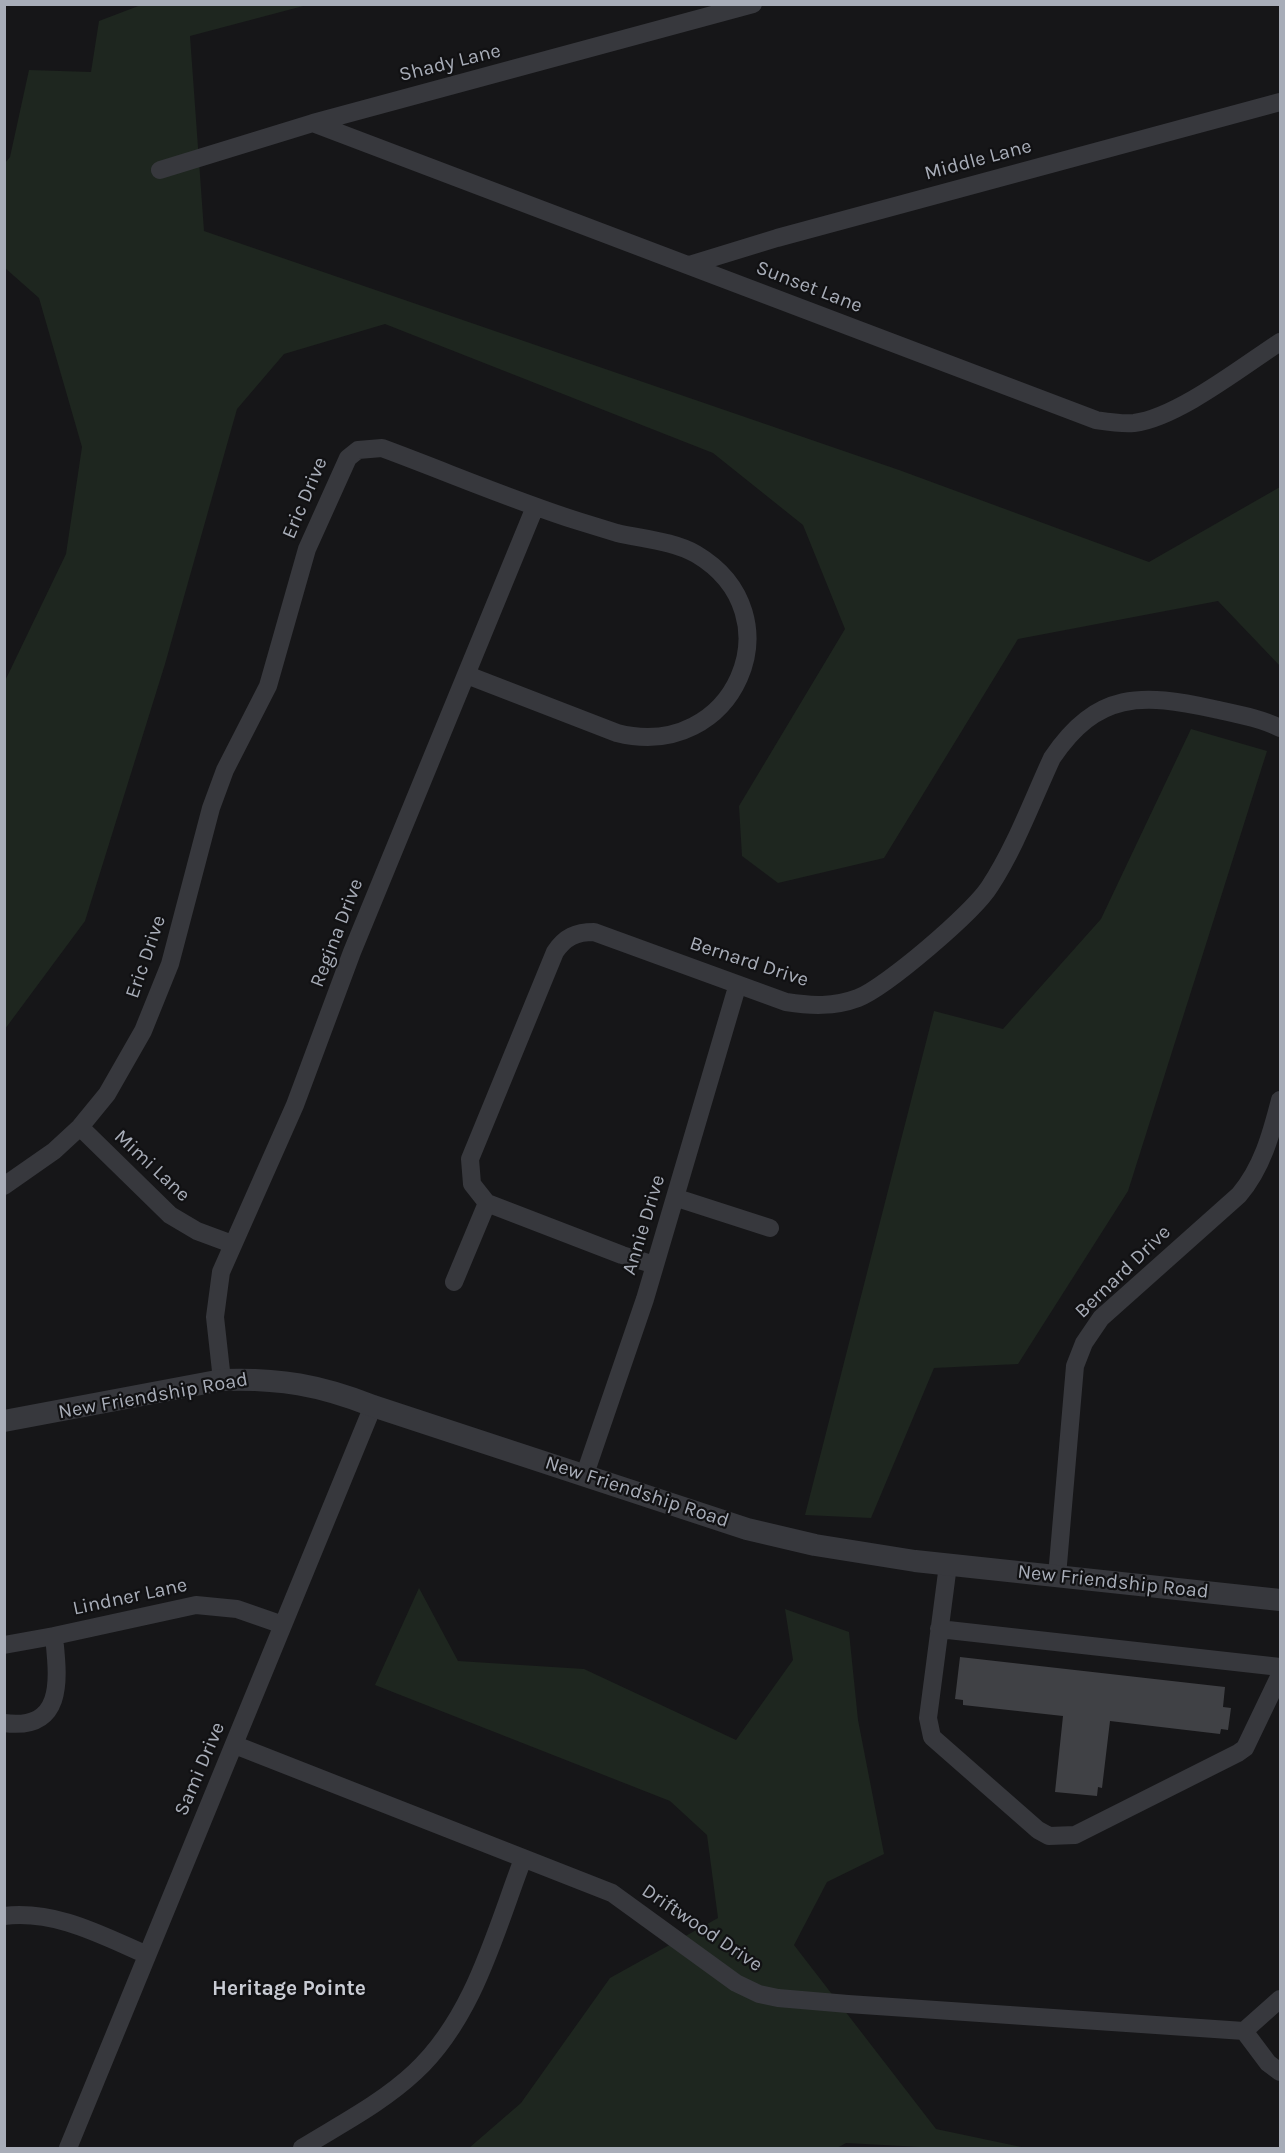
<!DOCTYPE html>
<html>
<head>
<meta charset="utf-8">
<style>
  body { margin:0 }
  #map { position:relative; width:1285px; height:2153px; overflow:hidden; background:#161618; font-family:Karla,sans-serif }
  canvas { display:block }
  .frame { position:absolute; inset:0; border:6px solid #a8adb8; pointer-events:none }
</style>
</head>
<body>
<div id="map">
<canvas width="1285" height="2153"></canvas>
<div class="frame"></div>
</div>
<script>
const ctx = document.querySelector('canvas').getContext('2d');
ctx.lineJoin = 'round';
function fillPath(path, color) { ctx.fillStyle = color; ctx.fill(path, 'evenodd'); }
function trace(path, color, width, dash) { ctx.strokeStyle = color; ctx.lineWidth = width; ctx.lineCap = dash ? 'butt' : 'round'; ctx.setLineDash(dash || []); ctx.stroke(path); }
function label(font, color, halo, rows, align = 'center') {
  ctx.font = font + ' Karla,sans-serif'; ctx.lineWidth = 4.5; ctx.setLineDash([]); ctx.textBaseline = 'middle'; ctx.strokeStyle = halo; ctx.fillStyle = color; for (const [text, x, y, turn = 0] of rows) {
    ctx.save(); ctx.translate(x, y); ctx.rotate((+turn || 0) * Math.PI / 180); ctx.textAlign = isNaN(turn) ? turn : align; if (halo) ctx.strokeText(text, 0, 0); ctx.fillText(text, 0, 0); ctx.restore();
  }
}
fillPath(new Path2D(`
  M141 5H307L190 36 204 231 899 470 1149 562 1280 487V666L1218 601 1018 639 884 858 778 883 742 856 739 806 845 629 803 525 713 453 385 324 284 354 237 409 165 664 85 921 5 1029 4 683 66 554 82 447 39 298 5 268V163L10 157 29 70 91 72 99 21Z
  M1191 729 1267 751 1128 1191 1018 1364 934 1368 871 1518 805 1515 934 1011 1003 1029 1101 919Z
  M419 1588 458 1661 584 1669 736 1740 793 1660 785 1609 849 1632 858 1720 884 1854 827 1882 794 1945 936 2129 1026 2148H939L846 2143 837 2148H469L521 2103 610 1978 718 1918 707 1835 670 1801 375 1685Z`), '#1e261f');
fillPath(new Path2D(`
  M960 1657 1225 1687 1223 1707 1231 1708 1228 1730 1221 1729 1220 1734 1110 1721 1102 1788 1098 1787 1097 1796 1055 1792 1063 1716 963 1705V1700L955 1699Z`), '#404145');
trace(new Path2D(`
  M313 123 1096 420C1109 422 1121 424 1134 423 1177 418 1243 366 1280 342
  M160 170 313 123 753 4
  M689 265 777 238 1280 102
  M80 1127 170 1215 197 1231 232 1244
  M4 1186 54 1151 80 1127 107 1094 143 1031 170 964 211 808 225 770 268 686 307 549 348 458 358 450 382 448C447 472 512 500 578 521 591 525 604 529 617 533 643 539 673 541 696 554 799 615 734 763 617 733L467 675
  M677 1198 770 1228
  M655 1265 622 1255 487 1203 472 1184 470 1159 555 952C565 937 576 932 594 932L786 1002C811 1006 834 1007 858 998 886 987 974 912 990 886 1015 848 1033 799 1052 758 1097 691 1142 693 1214 709 1236 714 1260 718 1280 728
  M454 1282 487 1203
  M222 1380 215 1317 221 1272 295 1105 352 952 535 507
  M585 1474 645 1299 737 987
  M948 1565 928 1718 932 1737 1038 1830 1049 1836 1075 1835 1238 1753 1245 1748 1280 1675
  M1057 1576 1075 1366 1084 1343 1101 1318 1239 1195C1262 1168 1271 1135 1280 1100
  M939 1629 1280 1667
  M54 1636 196 1605 237 1609 283 1625
  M4 1645 54 1636C58 1677 66 1731 4 1723
  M235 1745 612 1893 736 1983 759 1994 778 1998 848 2004 1244 2031
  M4 1916C56 1910 101 1935 147 1955
  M1280 1999 1244 2031 1268 2063 1280 2072
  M68 2148 373 1406
  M302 2148C339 2125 382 2103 415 2072 474 2017 495 1932 523 1859`), '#37383d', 18);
trace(new Path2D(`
  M4 1421 222 1380C279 1378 320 1385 373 1406L747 1529 815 1545 915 1561 1280 1600`), '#37383d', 22);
label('20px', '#a8adb8', '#111113', [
  ["Shady Lane",450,63,-14],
  ["Middle Lane",978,160,-15],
  ["Sunset Lane",809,287,21],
  ["Eric Drive",305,498,-67],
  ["Regina Drive",337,933,-69],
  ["Eric Drive",146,957,-71],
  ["Bernard Drive",749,962,18],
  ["Mimi Lane",152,1166,43],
  ["Annie Drive",644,1225,-73],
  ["Bernard Drive",1123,1272,-44],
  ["New Friendship Road",153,1396,-10],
  ["New Friendship Road",637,1492,18],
  ["New Friendship Road",1113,1582,6],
  ["Lindner Lane",130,1597,-12],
  ["Sami Drive",200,1769,-67],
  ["Driftwood Drive",702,1928,34]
]);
label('bold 21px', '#c9ccd4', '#111113', [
  ["Heritage Pointe",289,1989]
]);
</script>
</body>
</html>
